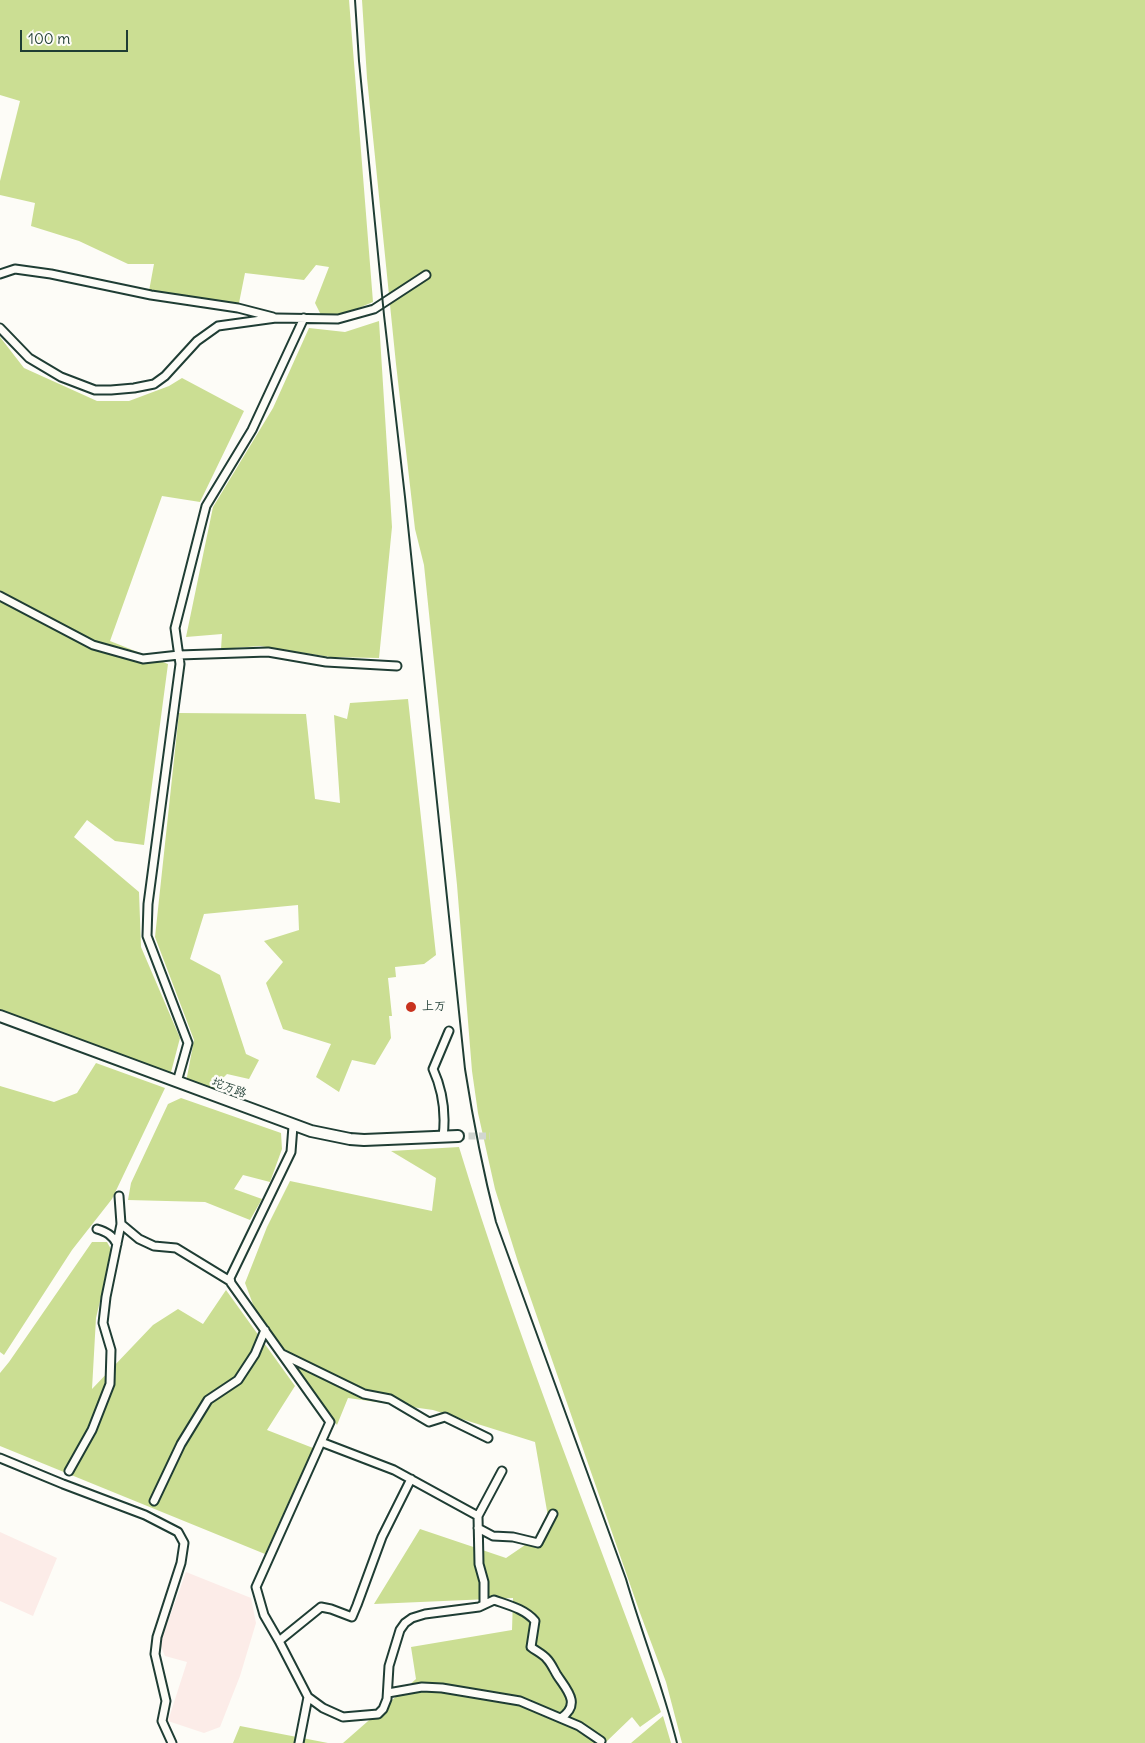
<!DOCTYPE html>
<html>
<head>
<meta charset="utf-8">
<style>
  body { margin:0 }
  #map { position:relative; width:1145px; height:1743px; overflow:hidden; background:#fdfcf7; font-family:Delius,sans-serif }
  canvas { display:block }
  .scale { position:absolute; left:20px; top:30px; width:108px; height:22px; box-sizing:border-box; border:2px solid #1f3d34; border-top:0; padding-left:6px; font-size:15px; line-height:18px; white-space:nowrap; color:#1f3d34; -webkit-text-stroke:4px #fdfcf7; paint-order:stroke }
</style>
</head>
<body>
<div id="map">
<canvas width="1145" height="1743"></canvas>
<div class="scale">100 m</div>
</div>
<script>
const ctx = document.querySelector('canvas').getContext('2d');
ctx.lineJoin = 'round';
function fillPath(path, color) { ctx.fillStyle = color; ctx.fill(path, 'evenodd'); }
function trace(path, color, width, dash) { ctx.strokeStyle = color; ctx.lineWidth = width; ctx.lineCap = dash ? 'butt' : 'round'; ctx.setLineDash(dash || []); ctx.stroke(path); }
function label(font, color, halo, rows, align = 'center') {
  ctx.font = font + ' Delius,"LXGW WenKai TC",sans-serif'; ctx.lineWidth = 5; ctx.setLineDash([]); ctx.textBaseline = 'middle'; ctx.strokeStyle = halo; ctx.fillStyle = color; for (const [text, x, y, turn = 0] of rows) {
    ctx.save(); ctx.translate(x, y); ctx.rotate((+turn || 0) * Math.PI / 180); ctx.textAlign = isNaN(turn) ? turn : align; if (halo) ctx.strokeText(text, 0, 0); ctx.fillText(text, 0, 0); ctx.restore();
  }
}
fillPath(new Path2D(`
  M0 1532 57 1558 33 1616 0 1601Z
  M186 1572 251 1598 256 1623 240 1676 220 1727 204 1733 168 1721 187 1662 165 1656 160 1644Z`), '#fcece8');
fillPath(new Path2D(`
  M0 0H349L373 302 344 314 321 315 315 303 329 267 316 265 304 280 245 273 239 303 149 291 154 264H128L79 241 31 226 35 203 0 195V181L20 101 0 95Z
  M362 0H1145V1743H682L666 1682 640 1613 518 1262 495 1189 478 1113 472 1071 457 885 424 565 415 529 396 364 367 78Z
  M379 321 392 527 379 658 330 657 260 646 221 649 222 634 186 637 213 507 273 408 309 328 345 332Z
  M0 337 24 368 97 401H129L169 386 182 378 244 411 200 502 162 496 110 641 168 664 144 845 115 841 87 820 74 837 139 892 141 947 180 1038 170 1076 0 1011Z
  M408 699 436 955 424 964 395 967 396 977 388 978 392 1016H389L391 1038 375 1065 352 1060 339 1092 316 1077 331 1044 283 1029 266 983 283 962 264 941 299 930 298 905 204 914 190 959 220 975 246 1054 259 1060 249 1079 227 1074 223 1078 217 1096 186 1082 194 1040 155 937 179 713 306 714 315 799 340 803 334 715 347 719 350 703Z
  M96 1063 165 1088 112 1199 72 1250 4 1355 0 1352V1086L54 1102 77 1093Z
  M181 1098 281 1133 282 1149 270 1182 243 1175 234 1189 262 1199 250 1220 205 1202 128 1200 131 1183 168 1104Z
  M459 1147C517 1338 593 1524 661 1712L640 1727 632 1717 605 1743H343L416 1679 411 1647 512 1630 513 1598 374 1604 420 1529 506 1558 550 1528 535 1442 433 1410 348 1398 337 1425 254 1307 245 1283 267 1227 290 1181 432 1211 436 1178 391 1151Z
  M92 1242H107L112 1251 96 1318 92 1389 153 1325 178 1309 203 1324 226 1290 295 1386 267 1430 313 1448 265 1554 0 1446V1373L9 1362Z
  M663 1716 671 1743H631Z
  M240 1726 328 1743H233Z`), '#cbde93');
trace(new Path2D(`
  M458 1136H490`), '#d1d6d0', 7, [7, 3.5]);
const street = new Path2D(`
  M0 274 15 269 51 274 151 295 238 308 273 317
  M0 328 29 358 61 377 95 390H111L134 388 154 384 165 376 197 341 218 326 276 318 338 319 374 309 426 275
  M0 596 93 645 143 659 179 655 268 652 326 662 397 666
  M177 1082 188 1043 147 936 148 904 180 664 175 628 206 506 252 430 304 318
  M293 1126 291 1152 230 1278 231 1283 330 1422 256 1587 264 1615 279 1641 308 1697 299 1743
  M443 1137C446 1113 443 1091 433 1069L449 1031
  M121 1224 139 1239 154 1246 176 1248 230 1281
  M97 1229C107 1232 112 1235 117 1244
  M282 1354 364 1394 390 1399 429 1422 445 1417 488 1438
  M321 1442 394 1470 478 1516
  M0 1458 63 1484 145 1515 178 1532 184 1543 181 1563 157 1637 155 1654 166 1701 162 1721 172 1743
  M69 1471 92 1430 110 1384 111 1350 103 1323 106 1297 121 1224 119 1196
  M154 1501 181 1444 208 1400 238 1380 255 1354 265 1330
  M478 1528 493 1536 513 1537 538 1543 553 1514
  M484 1603V1582L479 1564 478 1516 502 1471
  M279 1641 321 1607 331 1609 352 1617 357 1605 382 1537 411 1479
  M388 1693 422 1687 442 1688 520 1701 579 1726 601 1741
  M308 1697 323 1708 343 1717 378 1714 383 1709 387 1699 389 1666 400 1630 405 1623 412 1618 425 1614 479 1607 494 1600C508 1605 525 1609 535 1621L531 1647C536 1651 543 1654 547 1659 551 1663 554 1670 557 1675 566 1689 582 1704 561 1718`);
const secondary = new Path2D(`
  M0 1016 311 1131 350 1139 364 1140 458 1136`);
trace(street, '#1f3d34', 11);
trace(secondary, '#1f3d34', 14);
trace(street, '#fdfcf7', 7);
trace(secondary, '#fdfcf7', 10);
trace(new Path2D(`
  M355 0 359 61 384 315 405 497 465 1069C473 1120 483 1171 496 1222L626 1579C642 1634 663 1687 677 1743`), '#1f3d34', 2);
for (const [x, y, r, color] of [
  [411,1007,6,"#c8321e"]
]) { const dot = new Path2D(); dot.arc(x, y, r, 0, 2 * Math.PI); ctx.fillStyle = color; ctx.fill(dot); trace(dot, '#fdfcf7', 2); }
label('12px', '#1f3d34', '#fdfcf7', [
  ["上万",422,1007]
], 'left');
label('12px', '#1f3d34', '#fdfcf7', [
  ["坨万路",229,1088,21]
]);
</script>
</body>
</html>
